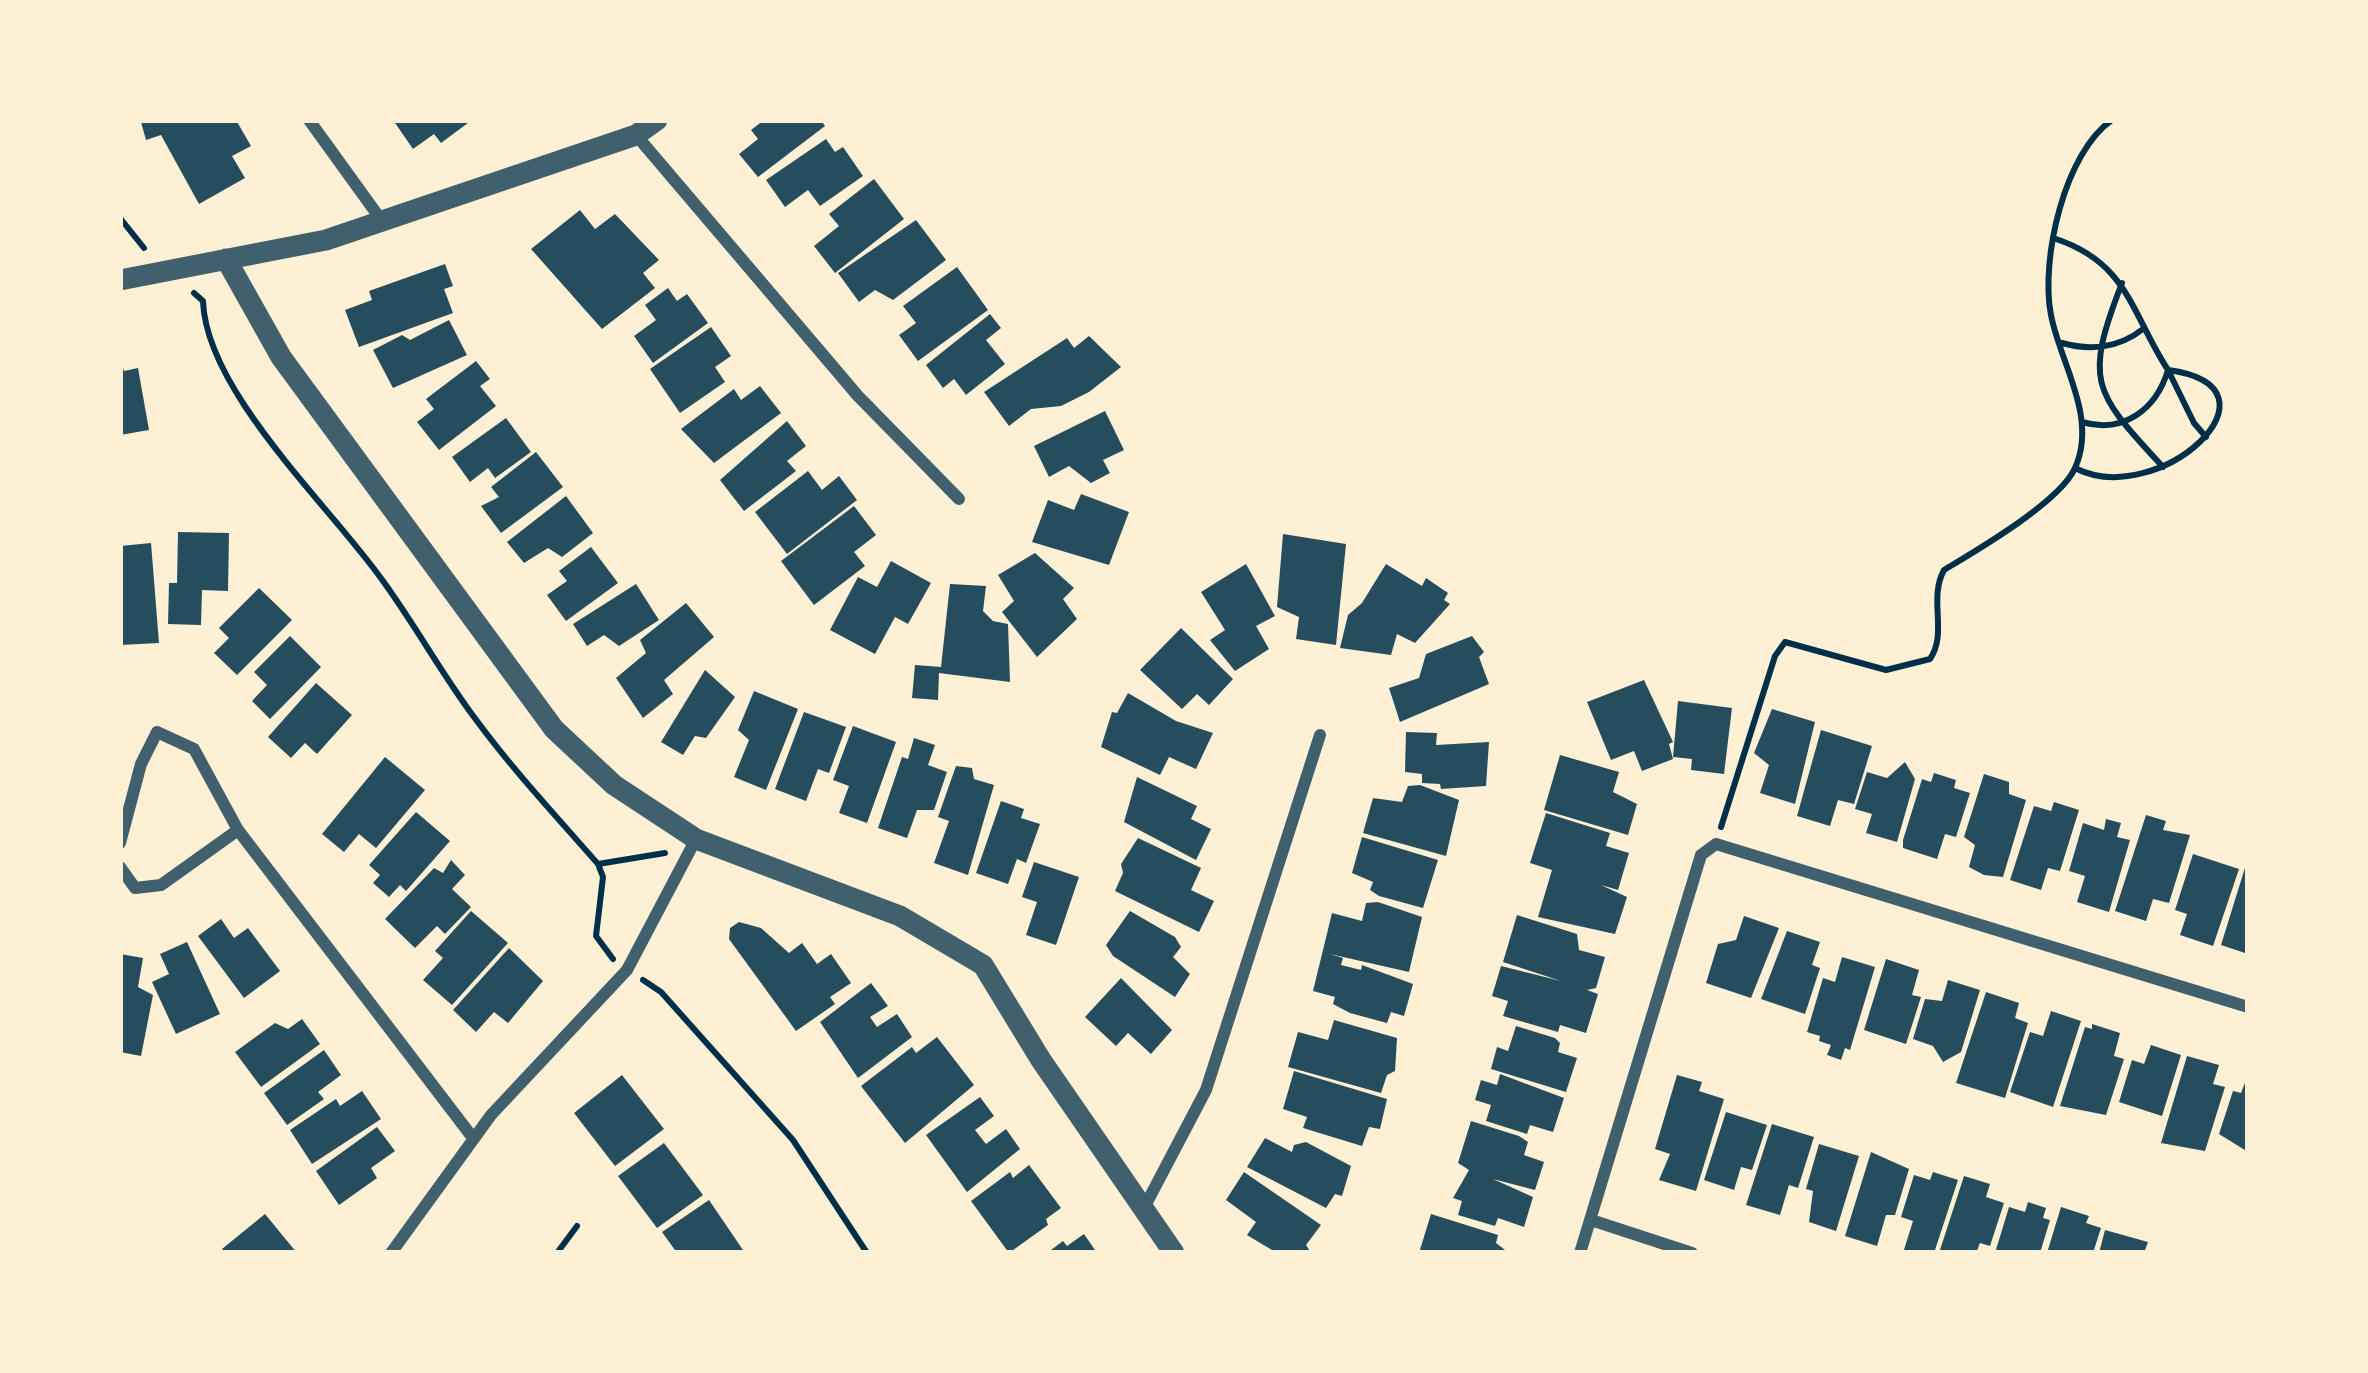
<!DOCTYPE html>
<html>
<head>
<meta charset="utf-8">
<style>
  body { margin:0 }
  #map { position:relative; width:2368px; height:1373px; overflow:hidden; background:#fdf0d5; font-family:Cabin,sans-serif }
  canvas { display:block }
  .frame { position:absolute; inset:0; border:123px solid #fdf0d5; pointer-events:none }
</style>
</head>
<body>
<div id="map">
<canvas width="2368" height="1373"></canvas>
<div class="frame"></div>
</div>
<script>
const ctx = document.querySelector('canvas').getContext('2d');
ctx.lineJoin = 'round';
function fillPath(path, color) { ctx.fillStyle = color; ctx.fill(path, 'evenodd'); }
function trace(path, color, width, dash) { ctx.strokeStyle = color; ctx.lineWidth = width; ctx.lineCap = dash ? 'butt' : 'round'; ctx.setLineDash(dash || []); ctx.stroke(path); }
fillPath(new Path2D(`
  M129 120H236L251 146 232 156 245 178 199 204 161 135 146 140 141 122Z
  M393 120H472L441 143 434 134 413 149Z
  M764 120H821L825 126 758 177 739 154 758 139 751 130Z
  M826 139 835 152 843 147 863 176 820 206 808 190 785 207 766 180Z
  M874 179 904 219 835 273 814 246 839 226 829 214Z
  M580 210 595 229 615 214 659 260 643 273 655 288 602 329 531 249Z
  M916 220 946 260 893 300 875 290 859 302 838 273Z
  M445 264 453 286 444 289 453 313 359 347 345 310 372 300 369 291Z
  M957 267 988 310 918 361 899 335 916 323 903 306Z
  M668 288 677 301 687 294 708 323 653 363 634 336 656 320 645 305Z
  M990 314 1001 328 986 340 1005 364 966 395 954 379 943 388 926 365Z
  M449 320 467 355 393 388 373 350 402 335 410 340Z
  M711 327 731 356 715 367 725 382 680 413 650 369Z
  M1089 336 1121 367 1089 392 1061 406 1031 409 1009 426 984 392 1067 338 1074 348Z
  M120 359 124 371 138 368 149 430 120 435Z
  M476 361 490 379 480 386 496 406 439 450 417 422 434 409 426 399Z
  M760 386 781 413 714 463 681 429 734 389 741 400Z
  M1105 411 1124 450 1103 460 1110 473 1091 483 1069 466 1049 477 1034 446Z
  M506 418 531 452 495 478 488 468 470 482 452 457Z
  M787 421 806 446 787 461 796 471 744 511 720 480Z
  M536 452 563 487 501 533 481 506 499 497 491 487Z
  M808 471 822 490 839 476 857 500 787 554 755 512Z
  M1081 494 1129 512 1109 565 1032 542 1048 500 1074 510Z
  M566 496 593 533 562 557 548 548 524 563 507 542Z
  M854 506 876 535 854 552 865 566 814 605 781 561Z
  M178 532 229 533 228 591 202 590 201 625 168 624 169 583H177Z
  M1283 534 1346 544 1336 645 1296 639 1299 617 1277 607Z
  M151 543 159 643 120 645V546Z
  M591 547 618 583 566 621 547 595 567 581 559 571Z
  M1035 553 1074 588 1063 599 1077 619 1037 657 1002 612 1014 601 998 575Z
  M891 561 931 583 908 624 895 617 875 654 830 630 858 577 877 587Z
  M1246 564 1275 616 1256 626 1269 649 1235 671 1210 640 1225 630 1201 592Z
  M1386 564 1422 586 1426 578 1448 593 1444 600 1450 604 1415 643 1397 634 1391 655 1340 648 1348 615 1362 603Z
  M636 584 659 620 619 646 604 635 587 646 573 624Z
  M950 584 986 586 983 611 993 621 1008 624 1010 682 939 673 938 700 912 698 915 665 941 667Z
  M259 588 292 620 237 675 214 653 229 638 219 628Z
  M686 603 714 637 664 680 673 694 643 718 616 678 646 653 640 640Z
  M1181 628 1233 679 1209 705 1197 694 1182 709 1140 670Z
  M290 636 321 667 270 719 252 701 267 685 254 672Z
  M1472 636 1484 652 1479 657 1489 684 1400 722 1389 688 1419 678 1426 654Z
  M705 670 735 697 706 738 695 736 683 755 661 742Z
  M1644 680 1673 742 1669 744 1673 759 1642 771 1634 751 1611 760 1587 702Z
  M316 683 352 715 317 754 305 743 291 758 268 737Z
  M754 691 798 709 766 790 734 777 749 740 738 730Z
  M1128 693 1176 721 1213 733 1196 769 1169 757 1160 775 1101 747 1112 712 1117 713Z
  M1678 701 1732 708 1724 774 1691 770 1692 759 1673 757Z
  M1772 709 1815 722 1795 804 1760 793 1769 765 1754 753Z
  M804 712 846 727 829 773 818 769 806 801 775 789Z
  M853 726 896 742 867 823 839 813 849 786 833 780Z
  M1821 730 1872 746 1854 804 1838 800 1830 826 1797 816Z
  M1406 732 1437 733 1436 745 1489 742 1486 786 1441 789 1440 784 1422 783V774L1405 772Z
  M914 738 935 745 928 765 947 772 934 810H917L907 838 878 828 902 757 908 759Z
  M1560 755 1619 772 1613 792 1637 804 1628 835 1544 810Z
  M385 757 425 790 376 848 359 834 344 852 322 834Z
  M1905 762 1915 779 1897 842 1866 833 1872 814 1855 809 1867 772 1887 778Z
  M956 766 972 768 974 779 994 785 968 875 934 863 949 821 938 817Z
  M1934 773 1956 780 1954 788 1970 793 1956 837 1945 834 1937 859 1903 848V840L1922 779 1931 782Z
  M1984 774 2009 782V794L2026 800 2003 877 1984 875 1969 867 1975 845 1964 837Z
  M1137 777 1197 806 1191 819 1211 829 1196 860 1124 822Z
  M1420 785 1459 800 1446 856 1363 833 1373 798 1402 802 1408 786Z
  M1001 801 1024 809 1021 818 1040 824 1026 863 1017 859 1008 884 976 873Z
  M2054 802 2079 810 2060 871 2048 868 2041 890 2010 880 2034 806 2051 811Z
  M416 812 450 841 406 891 400 885 389 897 373 883 380 875 369 865Z
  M1546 813 1610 833 1606 846 1629 853 1618 890 1601 885 1627 897 1615 934 1538 917 1552 870 1530 863Z
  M2146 815 2166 821 2163 830 2190 835 2169 903 2153 899 2146 921 2115 911Z
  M2106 819 2121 823 2117 837 2130 840 2109 912 2077 902 2085 876 2069 871 2083 823 2104 830Z
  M1362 837 1438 860 1423 908 1379 896 1370 890 1373 882 1352 873Z
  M1138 838 1201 868 1191 890 1214 901 1199 932 1115 891 1123 873 1121 864Z
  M2193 854 2239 869 2213 946 2180 935 2187 914 2175 910Z
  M2248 858V954L2221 945Z
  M451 860 465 875 452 889 471 907 445 934 437 926 415 948 385 919 434 868 443 873Z
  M1034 862 1079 877 1056 945 1026 935 1037 902 1022 897Z
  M1378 902 1422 917 1409 972 1330 954 1343 958 1341 965 1361 970 1362 965 1413 984 1404 1016 1391 1012 1387 1023 1350 1013 1333 1004 1335 997 1313 991 1332 913 1362 921 1366 903Z
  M471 911 508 943 452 1005 423 980 443 958 435 951Z
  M1130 911 1175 937 1181 947 1173 957 1190 974 1175 997 1113 956 1106 945Z
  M1517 915 1577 934 1579 950 1605 957 1596 988 1587 990 1598 994 1586 1033 1560 1025 1558 1032 1503 1016 1508 1001 1492 996 1501 966 1561 981 1503 962Z
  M1744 916 1779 928 1751 998 1706 983 1718 944 1736 940Z
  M221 919 234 938 248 928 280 971 244 998 198 936Z
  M739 922 761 928 789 953 802 943 817 964 831 954 851 983 830 997 835 1004 796 1031 729 939 730 928Z
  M1787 931 1820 942 1812 965 1820 968 1805 1014 1761 999Z
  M187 942 220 1014 176 1034 152 982 169 974 160 954Z
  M509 948 543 981 508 1023 494 1012 476 1032 453 1010Z
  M120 954 143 958 138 987 153 995 141 1056 120 1052Z
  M1842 957 1875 967 1850 1050 1845 1048 1841 1060 1827 1055 1831 1045 1819 1041 1820 1036 1807 1032 1823 978 1835 982Z
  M1886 959 1919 970 1912 995 1921 997 1906 1044 1864 1030Z
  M1121 978 1172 1030 1151 1054 1128 1033 1116 1046 1085 1017Z
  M1948 980 1980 990 1961 1052 1943 1062 1933 1046 1913 1039 1925 999 1942 1001Z
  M871 983 888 1006 870 1017 877 1027 897 1014 912 1037 858 1078 820 1022Z
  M1986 992 2019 1003 2015 1018 2028 1023 2005 1098 1956 1083Z
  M2051 1011 2081 1021 2053 1107 2010 1092 2030 1032 2043 1036Z
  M302 1019 320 1044 261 1087 235 1052 275 1023 288 1029Z
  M1334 1020 1397 1038 1395 1071 1387 1075 1381 1093 1288 1067 1298 1032 1328 1040Z
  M2092 1024 2120 1033 2114 1056 2124 1059 2106 1115 2060 1106 2085 1027 2092 1029Z
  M1516 1026 1555 1038 1560 1043 1558 1052 1577 1058 1566 1092 1491 1069 1497 1047 1508 1051Z
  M937 1037 974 1085 905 1143 861 1086 912 1047 916 1053Z
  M2151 1045 2181 1055 2162 1116 2119 1102 2132 1060 2144 1064Z
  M324 1050 341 1075 318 1092 324 1099 287 1125 264 1093Z
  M2187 1056 2219 1065 2213 1084 2225 1087 2205 1151 2161 1143Z
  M1294 1071 1387 1099 1380 1129 1369 1127 1362 1146 1303 1128 1307 1117 1283 1109Z
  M1500 1074 1564 1098 1553 1132 1530 1125 1527 1134 1486 1121 1491 1105 1475 1100 1481 1080 1497 1085Z
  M622 1075 664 1129 615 1166 574 1113Z
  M1677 1075 1702 1082 1699 1091 1724 1099 1696 1191 1659 1180 1670 1154 1655 1149Z
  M2248 1075V1152L2219 1134 2233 1091 2241 1093Z
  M362 1091 381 1119 312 1164 290 1130 336 1099 340 1106Z
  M980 1097 994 1116 975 1130 986 1144 1006 1129 1020 1149 967 1192 926 1135Z
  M1726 1112 1767 1125 1752 1170 1741 1167 1734 1190 1704 1180Z
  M1471 1121 1519 1136 1528 1142 1524 1155 1544 1162 1535 1190 1493 1179 1533 1197 1524 1227 1498 1218 1495 1226 1458 1215 1462 1201 1453 1198 1469 1170 1458 1163Z
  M1772 1124 1814 1137 1798 1188 1789 1185 1780 1215 1746 1205Z
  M377 1127 395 1151 371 1168 377 1178 339 1205 316 1171Z
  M1265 1138 1292 1152 1294 1145 1306 1142 1351 1166 1342 1196 1335 1194 1326 1208 1247 1167Z
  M664 1143 703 1195 657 1228 618 1176Z
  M1819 1144 1859 1156 1836 1231 1809 1222 1813 1191 1806 1189Z
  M1871 1152 1909 1169 1895 1215H1886L1877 1246 1845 1236Z
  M1029 1165 1061 1208 1046 1219 1048 1225 1009 1253 971 1201 1010 1172 1013 1178Z
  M1244 1172 1321 1225 1306 1245 1311 1253H1277L1247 1235 1256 1222 1226 1200Z
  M1933 1172 1958 1180 1934 1253H1903L1913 1221 1901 1217 1914 1175 1930 1180Z
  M1964 1176 1990 1184 1986 1197 2004 1203 1990 1246 1980 1243 1976 1253H1939Z
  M709 1200 745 1253H677L662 1232Z
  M2028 1202 2046 1208 2043 1218 2050 1220 2040 1253H1995L2009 1207 2025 1212Z
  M2061 1207 2089 1216 2086 1223 2101 1228 2093 1253H2047Z
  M265 1214 297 1253H225L222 1249Z
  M1431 1214 1498 1235 1496 1243 1509 1253H1419Z
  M2105 1230 2148 1242 2144 1253H2099Z
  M1084 1234 1097 1253H1047L1063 1241 1067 1246Z`), '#264d5e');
trace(new Path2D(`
  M120 218 144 248
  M2056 239C2128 263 2131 313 2168 370 2295 387 2158 511 2075 468
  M2122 283C2083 383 2094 392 2163 467
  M194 293 203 301C206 392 331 507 383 581 415 625 442 674 474 717 512 769 556 816 598 864L603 877 596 936 613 959
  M2062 343C2090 351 2119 348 2143 329
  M2082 422C2123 434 2156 410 2168 370L2194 423 2206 437
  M1721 827 1775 656 1785 642 1886 670 1930 659C1948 633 1928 599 1944 570 1977 550 2060 502 2075 468 2098 417 2060 363 2051 315 2040 259 2065 152 2112 120
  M598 864 665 853
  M643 980 661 992 793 1140 867 1253
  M557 1253 577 1226`), '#003049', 6);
trace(new Path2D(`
  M309 120 382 221
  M636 135 858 396 959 499
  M120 843 141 764 157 732 194 749 238 830 473 1138
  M120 867 135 888 161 885 238 830
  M1144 1208 1206 1090 1320 735
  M1591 1220 1692 1253
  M391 1253 491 1115 627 970 696 839
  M1580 1253 1701 855 1716 844 2248 1007`), '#3f606c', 12);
trace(new Path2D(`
  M226 259 281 357 554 729 614 785 696 839 900 916 983 965 1041 1060 1174 1253
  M120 280 326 240 636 135 657 120`), '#3f606c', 21);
</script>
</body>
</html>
